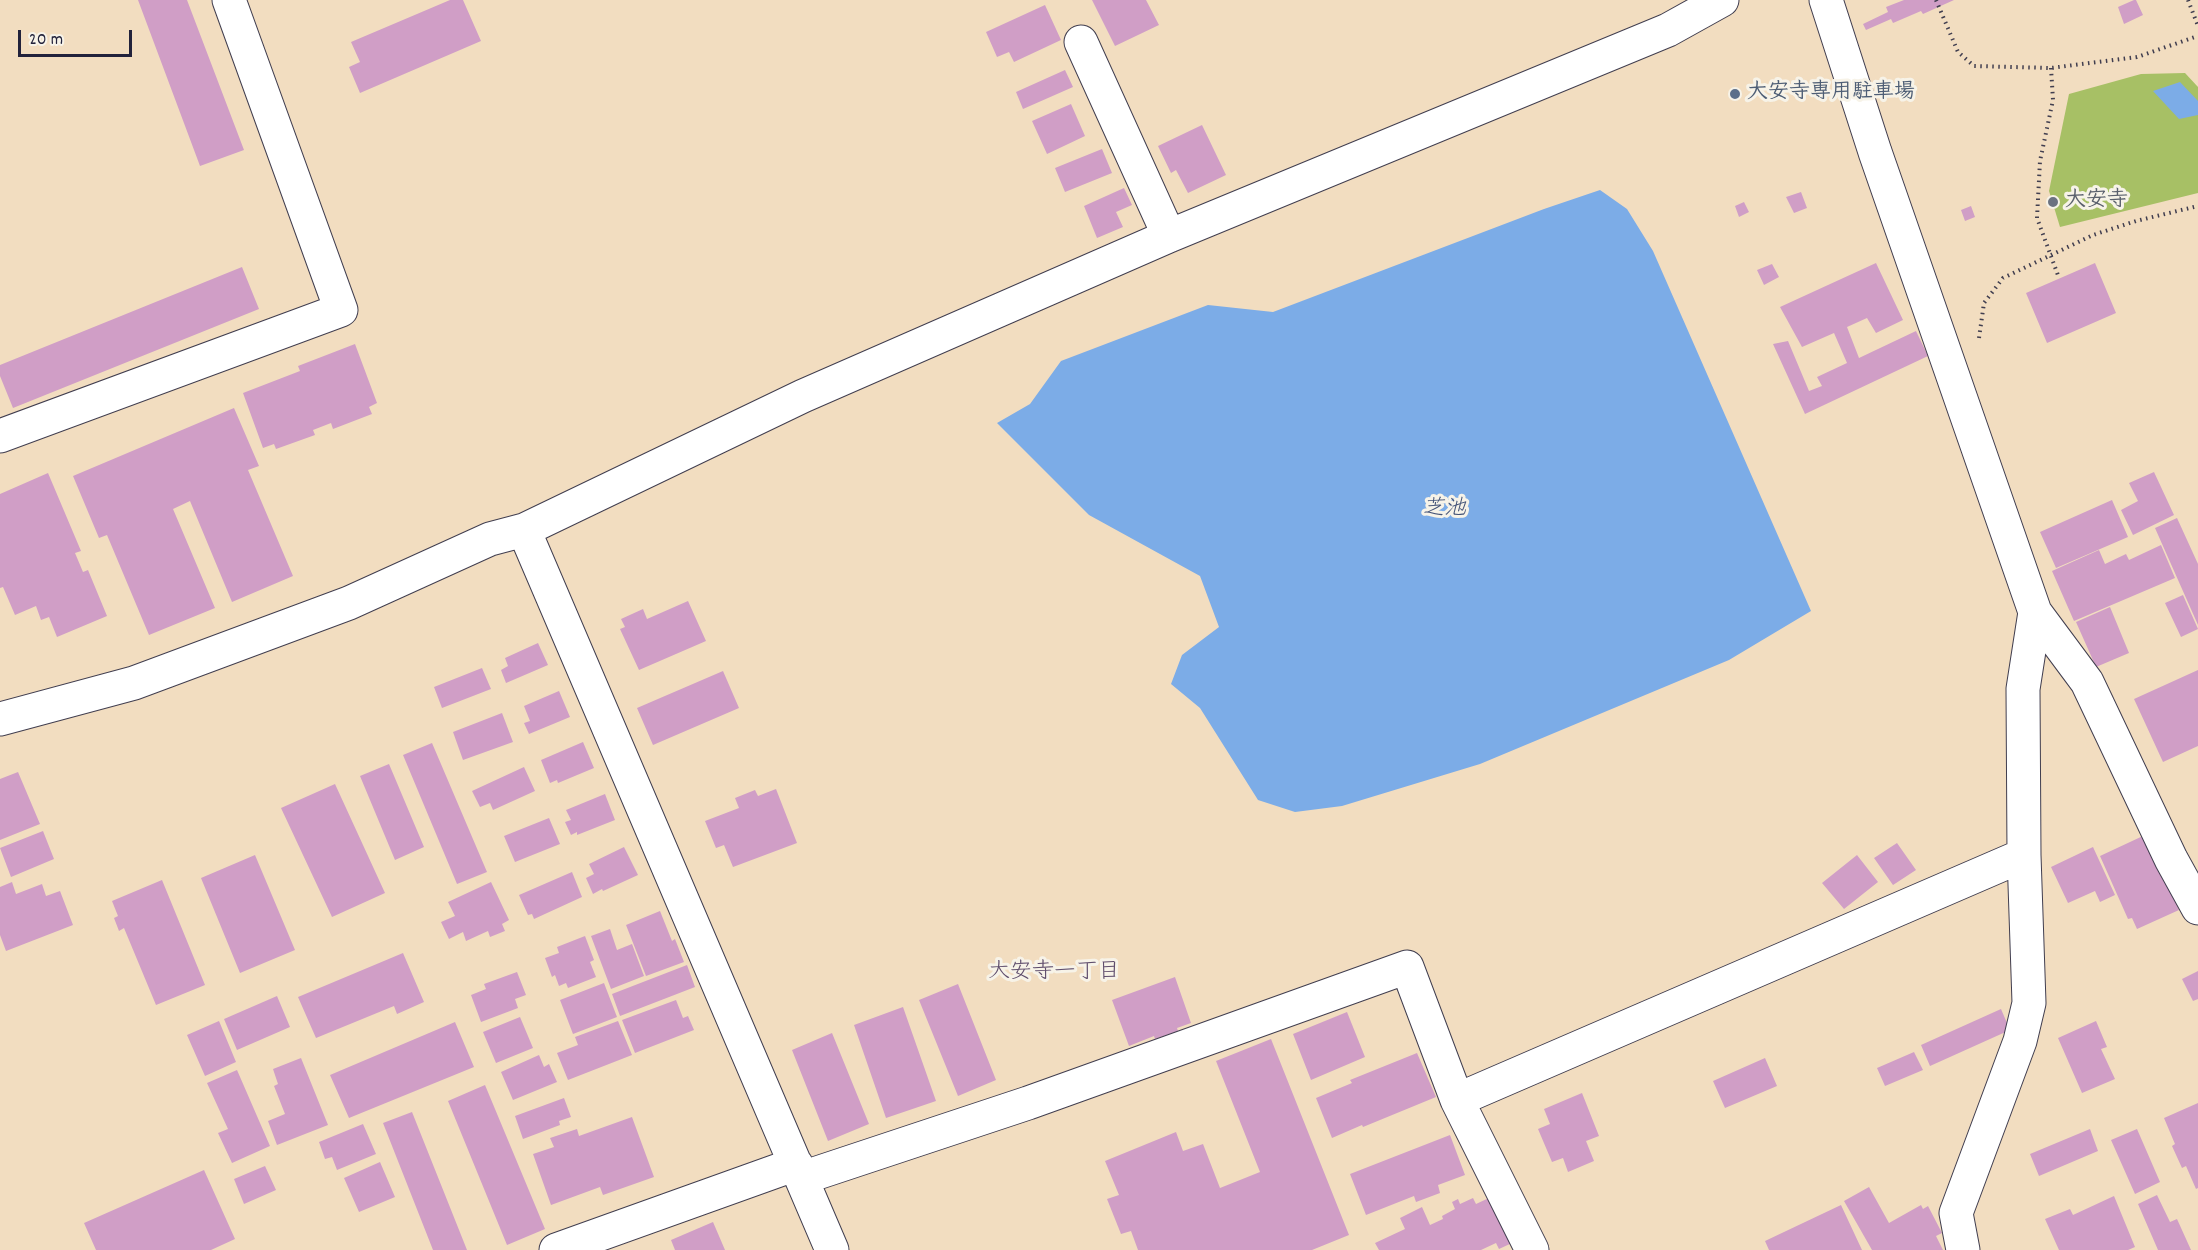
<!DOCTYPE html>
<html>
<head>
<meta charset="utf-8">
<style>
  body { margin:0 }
  #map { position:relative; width:2198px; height:1250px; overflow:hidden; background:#f2ddc0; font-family:Dekko,sans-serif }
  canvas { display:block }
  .scale { position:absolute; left:18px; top:30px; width:114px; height:27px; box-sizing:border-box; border:3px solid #22223b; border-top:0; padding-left:8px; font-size:18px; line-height:21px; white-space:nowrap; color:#22223b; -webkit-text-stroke:4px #f7f3e8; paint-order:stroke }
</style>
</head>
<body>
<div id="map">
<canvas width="2198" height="1250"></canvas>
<div class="scale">20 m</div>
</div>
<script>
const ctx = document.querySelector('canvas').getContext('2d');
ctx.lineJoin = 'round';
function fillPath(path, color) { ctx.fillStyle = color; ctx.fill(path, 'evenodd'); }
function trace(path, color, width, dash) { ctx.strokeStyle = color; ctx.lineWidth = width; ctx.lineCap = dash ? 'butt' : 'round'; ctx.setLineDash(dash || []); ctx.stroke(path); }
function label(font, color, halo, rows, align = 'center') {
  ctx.font = font + ' Dekko,"Klee One",sans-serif'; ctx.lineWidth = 6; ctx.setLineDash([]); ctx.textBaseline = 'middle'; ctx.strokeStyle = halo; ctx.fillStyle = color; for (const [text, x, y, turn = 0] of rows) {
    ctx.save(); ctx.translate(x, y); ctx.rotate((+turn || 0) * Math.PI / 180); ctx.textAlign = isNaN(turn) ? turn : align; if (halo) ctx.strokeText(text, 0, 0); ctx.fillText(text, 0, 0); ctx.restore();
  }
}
fillPath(new Path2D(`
  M2185 73 2198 87V193L2060 227 2049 191 2069 94 2141 74Z`), '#a7c065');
fillPath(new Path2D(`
  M2180 82 2198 101V115L2179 119 2153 91Z
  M1600 190 1627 209 1653 251 1811 611 1729 660 1480 764 1342 806 1295 812 1258 800 1200 708 1171 684 1182 655 1219 627 1200 576 1089 515 997 423 1030 404 1061 361 1208 305 1273 312 1544 209Z`), '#7cace7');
fillPath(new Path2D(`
  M138 0H187L244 150 200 166Z
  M450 0H463L481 41 360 93 349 67 360 62 351 42Z
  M1092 0H1146L1159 25 1115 46Z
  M1904 0H1954L1923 14 1921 11 1893 23 1891 19 1866 30 1863 24 1888 12 1886 7Z
  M2134 0H2136L2143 15 2124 24 2118 7Z
  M1045 5 1061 40 1014 62 1009 52 997 57 986 32Z
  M1065 70 1073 87 1023 109 1016 92Z
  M1071 104 1085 136 1047 154 1032 121Z
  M1202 125 1226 175 1188 193 1176 170 1171 173 1158 146Z
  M1102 149 1112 173 1065 192 1055 168Z
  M1124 188 1132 205 1116 212 1123 227 1097 238 1084 206Z
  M1801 192 1807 208 1794 213 1786 197Z
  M1744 202 1749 212 1739 217 1735 206Z
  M1971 206 1975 217 1965 221 1961 210Z
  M1876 263 1903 320 1876 333 1867 318 1847 327 1859 358 1916 331 1928 356 1805 414 1773 344 1788 341 1809 391 1822 386 1817 377 1847 363 1834 333 1802 347 1780 307Z
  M2095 263 2116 313 2047 343 2026 293Z
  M1772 264 1779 277 1764 285 1757 270Z
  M242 267 259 309 13 408 0 376V365Z
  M355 344 377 403 369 407 372 414 333 429 331 423 313 430 315 435 276 449 274 444 263 448 243 393 300 371 298 366Z
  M234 408 259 466 248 470 293 576 232 602 190 501 173 509 215 608 149 635 107 535 99 538 73 476Z
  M2154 472 2174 515 2133 535 2121 510 2138 501 2129 483Z
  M48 473 81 551 75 553 83 572 88 570 107 616 57 637 49 617 41 620 36 606 15 615 3 587 0 588V494Z
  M2112 500 2128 537 2056 568 2040 532Z
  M2177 518 2198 564V625L2155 528Z
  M2161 545 2175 578 2074 621 2052 571 2099 550 2105 564 2126 554 2129 560Z
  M2183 595 2198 629 2181 637 2165 603Z
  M688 601 706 641 639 670 620 629 625 627 621 619 643 609 647 619Z
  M2110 607 2129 653 2096 667 2076 622Z
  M538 643 548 665 506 683 501 670 508 666 505 658Z
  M482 668 491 689 442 708 434 687Z
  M2198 670V746L2163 762 2134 699Z
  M723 671 739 708 653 745 637 708Z
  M559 691 570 717 529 734 524 723 530 721 524 706Z
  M502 713 513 742 463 760 453 732Z
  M583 742 594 768 558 783 557 780 550 783 541 760Z
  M432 743 487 872 457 884 403 755Z
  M389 764 424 847 395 860 360 776Z
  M524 767 535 791 493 810 490 803 480 807 472 791Z
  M18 772 40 824 0 840V779Z
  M335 784 385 893 332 917 281 808Z
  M776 789 797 843 733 867 724 845 716 848 705 821 739 808 735 798 755 790 758 796Z
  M605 794 615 820 577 835V832L571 835 565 822 571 820 566 810Z
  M549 818 560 844 515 862 504 836Z
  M43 831 54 859 11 877 0 848Z
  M2145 835 2179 910 2137 929 2132 918 2128 919 2100 856Z
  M1897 843 1916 870 1893 885 1874 858Z
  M624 847 638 875 603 891 602 889 593 894 586 878 594 874 589 864Z
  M2093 847 2115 895 2100 902 2095 891 2068 903 2051 867Z
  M255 855 295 950 240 973 201 878Z
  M1857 855 1878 882 1844 909 1822 883Z
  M572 872 582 897 534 919 532 914 528 915 519 895Z
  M162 880 205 985 156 1005 124 928 119 931 114 918 118 916 112 901Z
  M12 882 16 894 42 884 46 896 60 891 73 925 6 951 0 935V887Z
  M491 882 509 920 502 924 505 931 490 937 488 931 466 941 463 932 449 939 441 922 455 916 448 902Z
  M660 911 672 941 675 939 684 962 646 976 626 925Z
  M610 929 617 950 632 944 644 976 611 989 591 936Z
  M585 936 594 960 590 962 596 977 568 988 566 983 559 986 555 975 552 977 545 958 559 953 557 947Z
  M403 953 424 1002 397 1014 394 1006 316 1038 298 997Z
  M687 965 695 987 620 1016 612 994Z
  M2198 971V999L2193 1001 2182 979Z
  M517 972 526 995 515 999 518 1008 481 1022 471 995 486 989 484 984Z
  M1175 977 1191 1023 1177 1028 1178 1031 1155 1039 1154 1036 1129 1046 1112 1000Z
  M604 983 617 1017 573 1034 560 1000Z
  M958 984 996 1080 958 1096 919 1000Z
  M277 996 290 1027 237 1050 224 1019Z
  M676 1000 683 1018 688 1016 694 1030 635 1053 622 1020Z
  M903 1007 936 1101 886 1118 854 1025Z
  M2001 1009 2010 1030 1930 1066 1921 1045Z
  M1347 1012 1365 1057 1311 1080 1293 1034Z
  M520 1017 533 1048 496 1063 483 1032Z
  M219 1021 236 1062 205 1076 187 1035Z
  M618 1021 632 1055 568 1080 557 1053 578 1045 575 1037Z
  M2096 1021 2107 1047 2101 1049 2115 1079 2082 1093 2058 1038Z
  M455 1022 474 1067 349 1118 330 1075Z
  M832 1033 869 1124 828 1141 792 1050Z
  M1271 1039 1349 1235 1312 1250H1138L1131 1231 1121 1234 1107 1199 1119 1195 1105 1161 1176 1132 1183 1151 1203 1144 1220 1188 1260 1172 1216 1061Z
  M1914 1052 1923 1070 1885 1086 1877 1068Z
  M1417 1053 1436 1097 1363 1127 1362 1125 1332 1138 1316 1098 1352 1083 1350 1080Z
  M539 1055 544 1067 549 1064 557 1082 513 1100 501 1072Z
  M301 1058 328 1125 277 1145 268 1121 285 1114 274 1086 278 1084 273 1069Z
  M1765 1058 1777 1086 1725 1108 1713 1081Z
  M237 1070 270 1146 232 1163 218 1133 228 1129 207 1083Z
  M485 1085 545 1229 507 1245 448 1101Z
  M1582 1093 1599 1136 1586 1141 1594 1161 1568 1172 1563 1158 1552 1162 1538 1129 1550 1124 1544 1109Z
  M564 1098 571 1117 559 1121 560 1125 523 1139 515 1116Z
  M2198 1103V1188L2196 1189 2186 1166 2182 1168 2172 1146 2175 1144 2164 1118Z
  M412 1112 467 1250H433L383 1123Z
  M632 1117 654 1177 603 1195 600 1187 551 1205 533 1154 554 1147 550 1138 577 1129 579 1136Z
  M363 1124 376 1154 337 1170 332 1157 325 1159 319 1142Z
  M2090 1129 2098 1151 2039 1176 2030 1154Z
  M2137 1129 2160 1182 2135 1194 2111 1140Z
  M1450 1135 1465 1175 1438 1185 1440 1193 1416 1202 1414 1196 1366 1215 1350 1174Z
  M380 1162 395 1197 359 1212 344 1178Z
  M265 1166 276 1190 244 1204 234 1179Z
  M204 1170 235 1239 211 1250H96L84 1223Z
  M1869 1187 1889 1223 1921 1205 1923 1209 1928 1206 1942 1233 1936 1236 1943 1250H1872L1844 1201Z
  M2157 1195 2170 1222 2177 1219 2191 1250H2158L2138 1204Z
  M2114 1196 2135 1247 2128 1250H2059L2045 1219 2070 1209 2073 1215Z
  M1491 1197 1512 1243 1499 1249 1496 1243 1481 1250H1379L1375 1243 1405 1229 1400 1218 1422 1207 1430 1225 1443 1219 1442 1216 1455 1209 1452 1202 1458 1199 1460 1204 1473 1198 1476 1204Z
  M1841 1205 1862 1250H1769L1765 1241Z
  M713 1222 725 1250H675L671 1240Z`), '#d09ec6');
const minor = new Path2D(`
  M1826 0 1875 152 2035 612 2023 689 2024 855 2029 1003 2020 1041 1956 1213 1963 1250
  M1081 42 1169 236
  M0 436 341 310 229 0
  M524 530 832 1250
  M2035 612 2087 682 2171 859 2198 908
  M0 719 134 683 349 603 490 539 524 530 803 396 1169 236 1668 30 1722 0
  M1457 1100 1532 1250
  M802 1178 1028 1103 1407 967 1457 1100 2024 855
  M556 1250 796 1164`);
trace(minor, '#413e4f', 35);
trace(new Path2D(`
  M1936 0 1958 52 1974 66 2051 68 2137 57 2198 36
  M2188 0 2198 26
  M2051 68 2053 100 2040 161 2037 218 2059 278
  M1979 338 1984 303 2003 278 2093 235 2136 221 2198 206`), '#413e4f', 4, [1.5, 4.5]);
trace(minor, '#fff', 33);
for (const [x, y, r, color] of [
  [1735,94,6,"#5c6f8a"],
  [2053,202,6,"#6b7280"]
]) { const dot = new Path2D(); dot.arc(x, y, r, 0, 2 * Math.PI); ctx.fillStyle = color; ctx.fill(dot); trace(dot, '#f7f3e8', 2); }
label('bold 21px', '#4e5e75', '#f7f3e8', [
  ["大安寺専用駐車場",1747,94]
], 'left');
label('bold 21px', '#5b616d', '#f7f3e8', [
  ["大安寺",2065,202]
], 'left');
label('italic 22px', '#425277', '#f7f3e8', [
  ["芝池",1444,511]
]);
label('22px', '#5f4d6c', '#f7f3e8', [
  ["大安寺一丁目",1054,974]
]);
</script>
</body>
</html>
